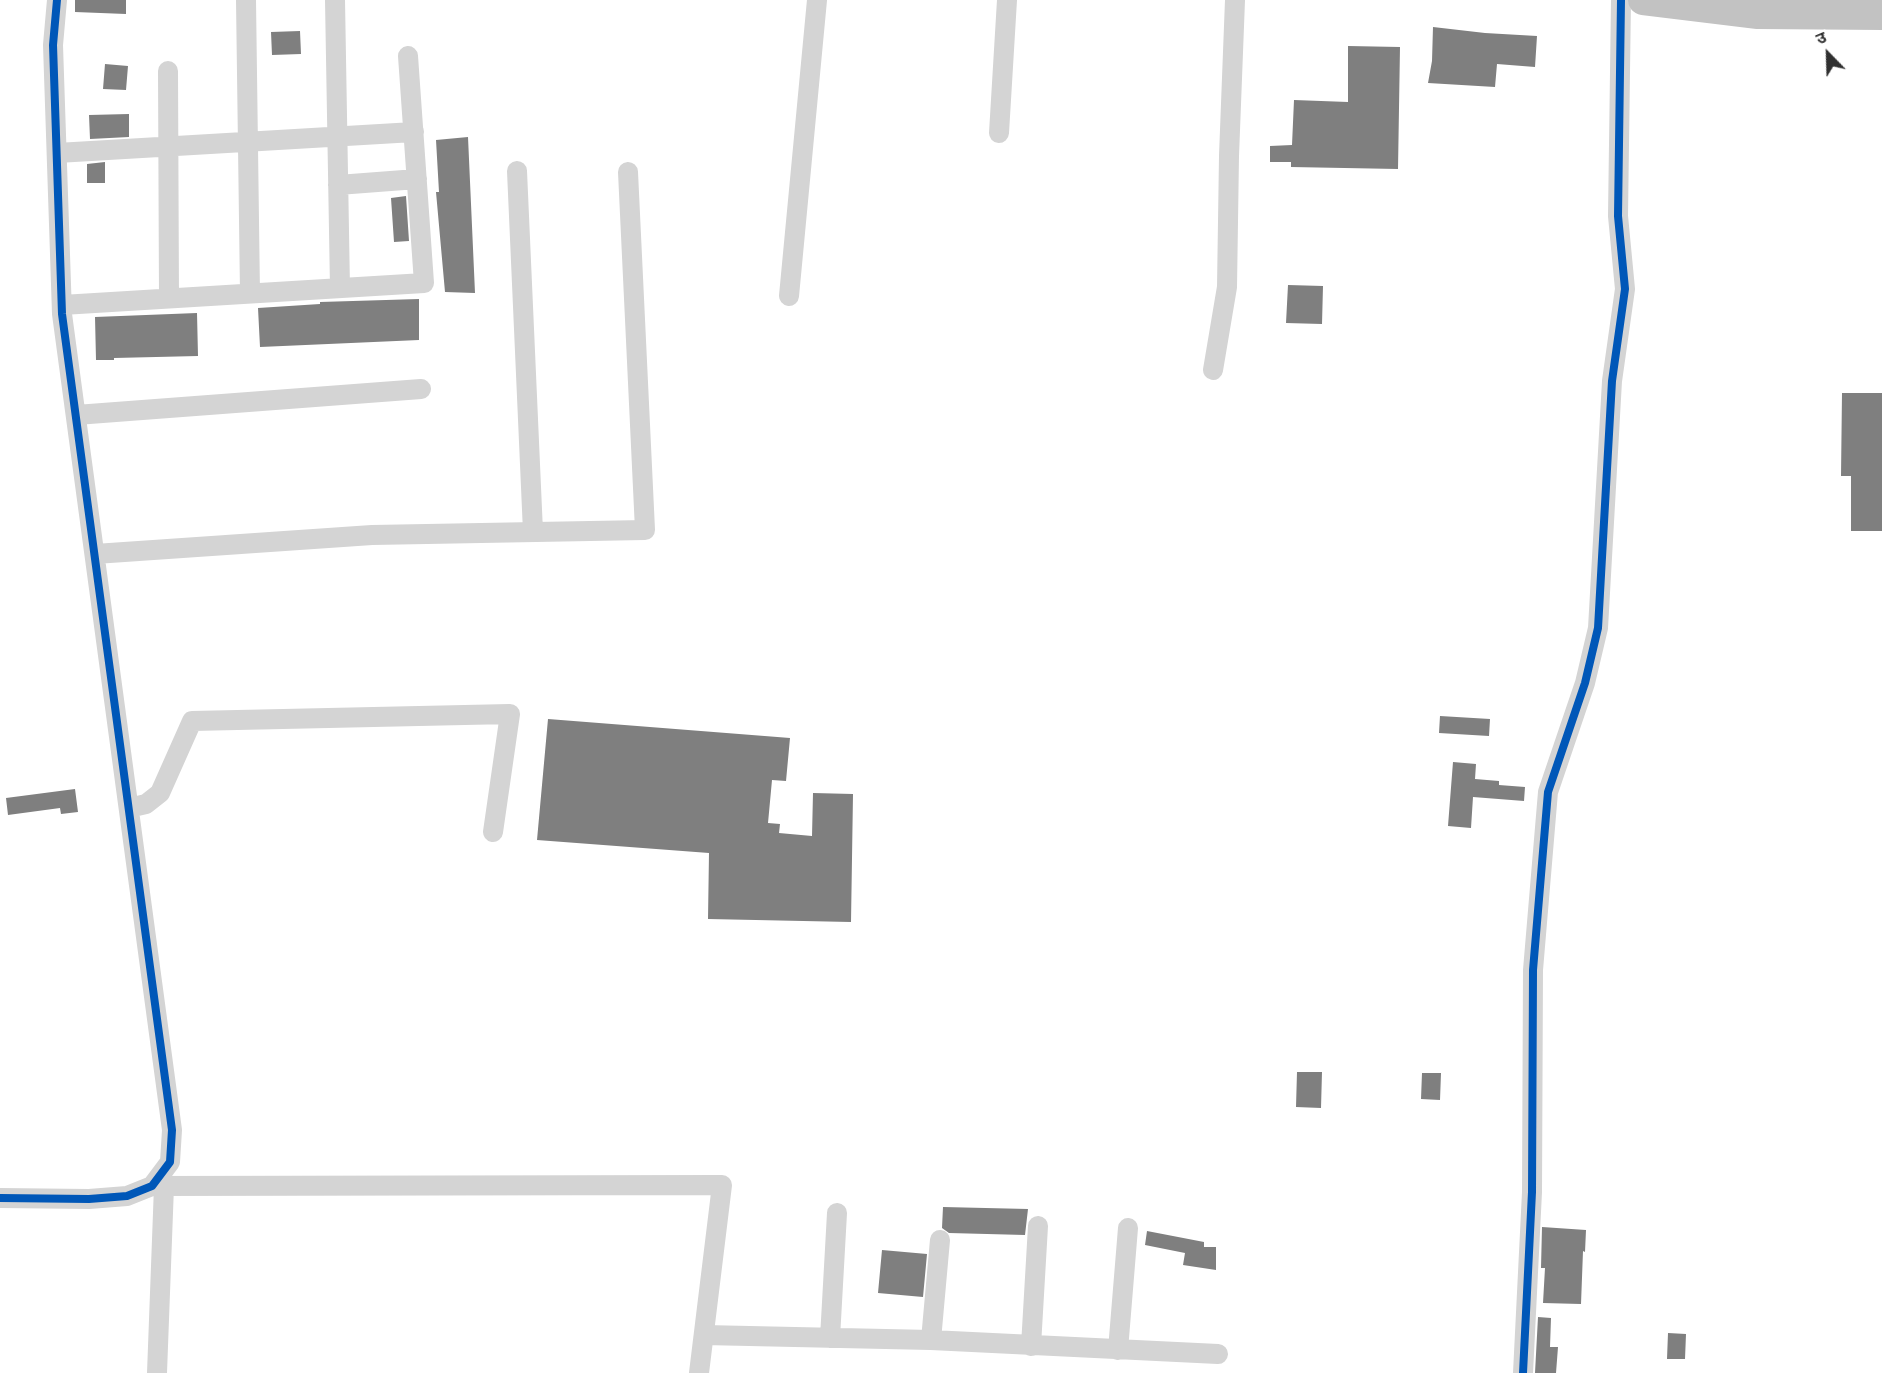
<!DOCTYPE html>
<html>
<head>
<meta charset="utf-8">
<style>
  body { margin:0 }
  #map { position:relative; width:1882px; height:1373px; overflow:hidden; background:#fff; font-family:"Archivo Narrow","Noto Sans Devanagari",sans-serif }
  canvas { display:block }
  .north { position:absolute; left:1798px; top:24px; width:60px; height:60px; -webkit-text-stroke:4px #fff; paint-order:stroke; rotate:337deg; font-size:16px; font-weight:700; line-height:24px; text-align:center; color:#303030 }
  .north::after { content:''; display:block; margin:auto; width:21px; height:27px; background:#303030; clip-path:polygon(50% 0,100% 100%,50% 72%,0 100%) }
</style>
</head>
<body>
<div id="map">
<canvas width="1882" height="1373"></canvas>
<div class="north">उ</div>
</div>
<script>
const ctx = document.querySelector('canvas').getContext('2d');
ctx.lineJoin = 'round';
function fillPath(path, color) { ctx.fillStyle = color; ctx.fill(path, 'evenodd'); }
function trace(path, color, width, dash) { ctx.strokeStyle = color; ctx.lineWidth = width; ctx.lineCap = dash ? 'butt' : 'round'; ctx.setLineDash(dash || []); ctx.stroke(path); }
fillPath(new Path2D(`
  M75 0H126V14L75 12Z
  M1433 27 1485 33 1537 36 1535 67 1497 64 1495 87 1428 83 1432 61Z
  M300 31 301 54 272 55 271 32Z
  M1348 46 1400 47 1398 169 1291 167V162H1270V146L1292 145 1294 100 1348 102Z
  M105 64 128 66 126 90 103 89Z
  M129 114V137L90 139 89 115Z
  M468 137 475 293 445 292 436 192H439L436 140Z
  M105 162V183H87V164Z
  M406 196 409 241 394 242 391 198Z
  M1288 285 1323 286 1322 324 1286 323Z
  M419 299V340L260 347 258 308 320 304V302Z
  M197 313 198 356 114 358V360H96L95 317Z
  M1842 393H1882V531H1851V476H1841Z
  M1440 716 1490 719 1489 736 1439 733Z
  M548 719 790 738 786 781 772 780 768 823 780 824 779 833 812 836 813 793 853 794 851 922 708 919 709 853 537 840Z
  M1453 762 1476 764 1475 779 1499 781V785L1525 787 1524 801 1473 797 1471 828 1448 826Z
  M75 789 78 812 61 814 60 808 8 815 6 798Z
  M1297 1072H1322L1321 1108 1296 1107Z
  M1422 1073H1441L1440 1100 1421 1099Z
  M943 1207 1028 1209 1025 1235 949 1233 942 1228Z
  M1542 1227 1586 1230 1585 1252 1583 1251 1581 1304 1543 1303 1545 1268H1541Z
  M1147 1231 1204 1242V1247H1216V1270L1183 1265 1185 1253 1145 1245Z
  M882 1250 927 1254 923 1297 878 1293Z
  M1538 1317 1551 1318 1550 1347H1558L1556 1373H1535Z
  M1668 1333 1686 1334 1685 1359H1667Z`), '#7f7f7f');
trace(new Path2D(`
  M246 0 250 293
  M335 0 340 288
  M168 71 169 298
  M999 133 1007 0
  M57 153 414 132
  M517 171 533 532
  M338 185 417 179
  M789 296 817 0
  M62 305 424 283 408 56
  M1213 370 1227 287 1229 156 1235 0
  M76 415 421 389
  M95 554 372 535 645 530 628 172
  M129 808 146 804 160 793 192 721 510 714 493 832
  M152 1186 722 1185 699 1373
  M0 1198 89 1199 127 1196 152 1186 170 1162 172 1130 62 314 53 45 57 0
  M704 1335 931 1340 1218 1354
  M830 1338 837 1213
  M931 1340 940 1240
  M1031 1346 1038 1226
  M1118 1350 1128 1228
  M157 1373 164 1186
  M1523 1373 1532 1192 1533 970 1548 792 1585 683 1598 628 1612 381 1625 289 1618 216 1621 0`), '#d4d4d4', 20);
trace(new Path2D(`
  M1643 0 1758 14 1882 15`), '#c2c2c2', 30);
trace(new Path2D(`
  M0 1198 89 1199 127 1196 152 1186 170 1162 172 1130 62 314 53 45 57 0
  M1523 1373 1532 1192 1533 970 1548 792 1585 683 1598 628 1612 381 1625 289 1618 216 1621 0`), '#0057b8', 8);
</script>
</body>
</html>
